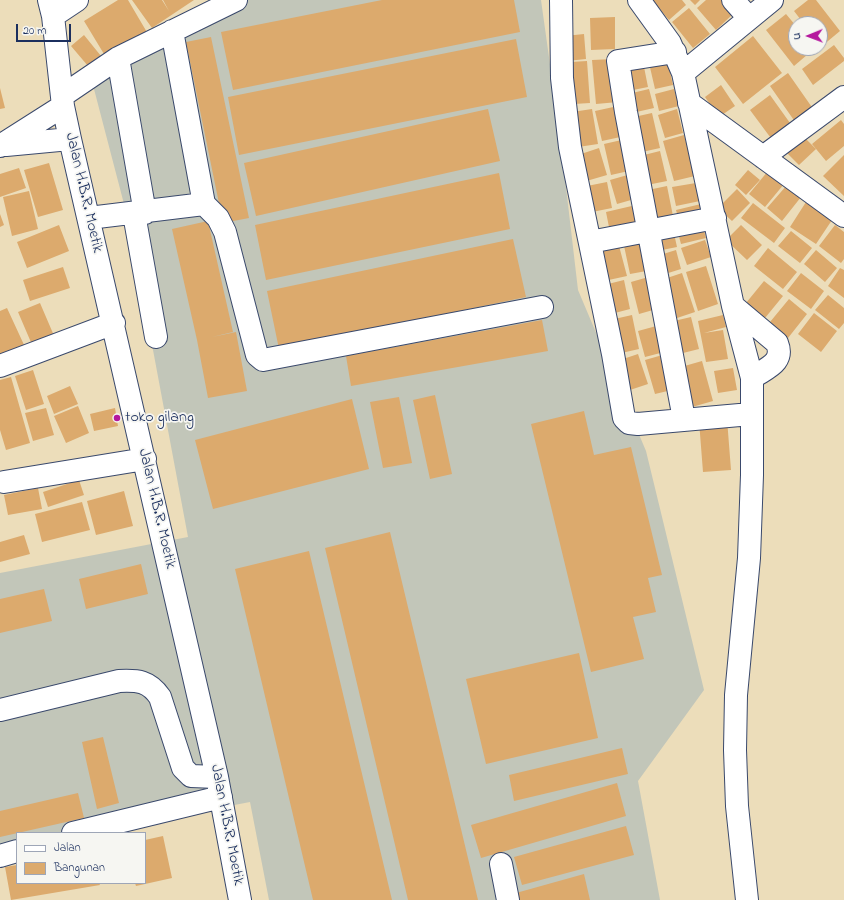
<!DOCTYPE html>
<html>
<head>
<meta charset="utf-8">
<style>
  body { margin:0 }
  #map { position:relative; width:844px; height:900px; overflow:hidden; background:#ecddba; font-family:"Indie Flower",sans-serif }
  canvas { display:block }
  .legend { position:absolute; left:16px; top:832px; width:130px; height:52px; box-sizing:border-box; background:#f6f6f2; border:1px solid #9ea6b7; margin:0; padding:5px 7px; list-style:none; font-size:12px; color:#1b2f5e }
  .legend li { display:flex; align-items:center; gap:8px; height:20px }
  .legend b { width:20px; border:1px solid #9ea6b7 }
  .north { position:absolute; left:788px; top:16px; width:40px; height:40px; box-sizing:border-box; background:#f6f6f2; border:1px solid #9ea6b7; border-radius:50%; rotate:269deg; font-size:11px; font-weight:700; line-height:16px; text-align:center; color:#1b2f5e }
  .north::after { content:''; display:block; margin:auto; width:14px; height:18px; background:#b5179e; clip-path:polygon(50% 0,100% 100%,50% 72%,0 100%) }
  .scale { position:absolute; left:16px; top:24px; width:55px; height:18px; box-sizing:border-box; border:2px solid #1b2f5e; border-top:0; padding-left:5px; font-size:12px; line-height:14px; white-space:nowrap; color:#1b2f5e; -webkit-text-stroke:3px #f6f6f2; paint-order:stroke }
</style>
</head>
<body>
<div id="map">
<canvas width="844" height="900"></canvas>
<ul class="legend">
<li><b style="height:5px;background:#fff"></b>Jalan</li>
<li><b style="height:11px;background:#dcaa6d"></b>Bangunan</li>
</ul>
<div class="north">U</div>
<div class="scale">20 m</div>
</div>
<script>
const ctx = document.querySelector('canvas').getContext('2d');
ctx.lineJoin = 'round';
function fillPath(path, color) { ctx.fillStyle = color; ctx.fill(path, 'evenodd'); }
function trace(path, color, width, dash) { ctx.strokeStyle = color; ctx.lineWidth = width; ctx.lineCap = dash ? 'butt' : 'round'; ctx.setLineDash(dash || []); ctx.stroke(path); }
function label(font, color, halo, rows, align = 'center') {
  ctx.font = font + ' "Indie Flower",sans-serif'; ctx.lineWidth = 3.5; ctx.setLineDash([]); ctx.textBaseline = 'middle'; ctx.strokeStyle = halo; ctx.fillStyle = color; for (const [text, x, y, turn = 0] of rows) {
    ctx.save(); ctx.translate(x, y); ctx.rotate((+turn || 0) * Math.PI / 180); ctx.textAlign = isNaN(turn) ? turn : align; if (halo) ctx.strokeText(text, 0, 0); ctx.fillText(text, 0, 0); ctx.restore();
  }
}
fillPath(new Path2D(`
  M230 0H541L560 136 578 290 646 451 704 690 638 781 660 900H269L250 802 88 833H17V846L0 850V573L188 537 130 227 88 66Z`), '#c2c6b9');
fillPath(new Path2D(`
  M118 0H128L148 34 107 59 84 21Z
  M132 0H162L169 11 163 0H194L152 28Z
  M382 0H514L520 32 233 90 221 32Z
  M652 0H682L686 5 669 20Z
  M690 0H700L695 5Z
  M706 0H721L733 14 716 30 697 8Z
  M808 0H816L840 31 822 46 820 43V24H804L794 11Z
  M689 8 710 34 693 48 672 22Z
  M786 14 796 26V48L814 49 794 66 766 30Z
  M615 17V49L591 50 590 18Z
  M584 34 586 59 567 61 565 36Z
  M84 35 101 56 88 66 71 46Z
  M753 36 782 73 743 104 715 67Z
  M211 37 249 218 223 223 186 42Z
  M516 39 527 97 239 155 228 97Z
  M834 45 844 58V61L813 85 802 69Z
  M614 59 618 102 596 104 592 60Z
  M667 59 673 85 655 89 649 63Z
  M587 61 590 103 574 104 571 62Z
  M644 67 648 87 628 91 624 72Z
  M788 73 816 113 798 126 770 86Z
  M721 85 735 106 719 117 705 97Z
  M0 88 5 108 0 109Z
  M649 89 654 108 632 113 628 94Z
  M674 89 679 106 659 111 655 94Z
  M770 95 795 130 776 145 750 110Z
  M618 106 625 136 602 141 595 111Z
  M488 109 500 161 256 216 244 163Z
  M592 109 598 144 578 147 572 112Z
  M677 109 683 133 665 138 658 115Z
  M652 113 660 148 642 152 634 117Z
  M841 120 844 124V146L826 161 812 144Z
  M684 135 695 176 674 181 663 141Z
  M802 135 816 149 799 165 785 151Z
  M626 139 633 170 611 175 604 144Z
  M599 148 607 175 583 182 575 156Z
  M660 151 667 181 647 185 640 156Z
  M844 155V196L823 176Z
  M49 163 63 210 38 217 24 170Z
  M19 168 26 188 0 197V174Z
  M748 170 760 180 746 195 735 185Z
  M768 171 784 184 765 207 749 194Z
  M499 173 510 229 266 280 255 225Z
  M631 174 638 198 617 204 610 180Z
  M607 182 612 208 587 213 582 187Z
  M696 183 700 201 676 206 672 187Z
  M787 185 801 197 782 221 767 208Z
  M667 186 673 216 654 220 648 190Z
  M737 189 750 203 732 221 718 208Z
  M29 191 38 229 12 236 3 197Z
  M806 202 832 220 816 244 790 227Z
  M753 203 785 228 774 243 741 218Z
  M701 204 705 217 680 224 676 210Z
  M636 205 642 230 611 237 606 212Z
  M0 214 4 225 0 227Z
  M208 221 233 332 212 337 236 332 247 391 208 398 197 340 172 229Z
  M702 223 706 238 681 244 677 229Z
  M59 225 69 251 27 268 17 242Z
  M741 225 762 245 747 260 726 240Z
  M835 225 844 232V259L841 263 819 246Z
  M673 229 677 247 662 250 658 233Z
  M791 231 812 248 800 263 778 246Z
  M644 236 652 270 630 274 623 241Z
  M513 239 526 297 279 349 267 291Z
  M705 240 711 257 687 265 681 248Z
  M618 242 627 276 604 281 596 247Z
  M768 248 797 272 783 289 754 266Z
  M676 250 681 269 665 274 660 255Z
  M816 250 837 268 825 282 804 264Z
  M706 266 718 304 698 311 686 272Z
  M63 267 70 288 30 301 23 280Z
  M840 268 844 270V298L828 286Z
  M682 273 695 312 677 318 664 279Z
  M801 273 824 291 811 309 787 291Z
  M652 276 660 308 639 314 631 282Z
  M624 280 630 309 611 314 604 285Z
  M764 281 783 296 765 318 746 303Z
  M828 295 844 308V323L839 329 815 310Z
  M789 299 807 314 788 338 770 322Z
  M40 303 55 338 33 347 18 312Z
  M7 308 25 347 0 359V311Z
  M814 313 837 331 821 352 798 334Z
  M632 315 639 349 617 354 610 320Z
  M723 315 726 327 704 333 723 330 728 359 706 362 698 321Z
  M691 317 699 349 683 353 674 321Z
  M542 320 548 351 351 386 346 356Z
  M660 325 668 351 645 357 638 331Z
  M638 354 648 384 627 391 617 361Z
  M666 354 676 389 655 394 645 360Z
  M702 361 713 401 692 407 681 367Z
  M733 368 737 390 718 393 714 371Z
  M33 370 44 404 26 410 15 376Z
  M11 377 30 443 6 450 0 430V380Z
  M70 386 78 404 54 414 47 396Z
  M435 395 452 474 430 479 413 400Z
  M399 397 412 463 383 468 370 402Z
  M352 399 369 469 213 509 195 440Z
  M78 406 89 433 66 443 54 416Z
  M46 408 54 435 33 441 25 413Z
  M115 408 118 426 94 431 90 414Z
  M584 411 594 455 631 447 662 575 648 578 656 612 633 617 644 659 591 672 531 424Z
  M727 419 731 470 703 472 699 421Z
  M79 480 84 495 48 507 43 492Z
  M38 488 42 509 8 515 4 495Z
  M124 491 133 526 96 535 87 501Z
  M82 502 90 530 42 542 35 514Z
  M390 532 478 900H408L325 548Z
  M24 535 30 554 0 562V542Z
  M309 551 392 900H313L235 569Z
  M141 564 148 594 86 609 79 579Z
  M44 589 52 621 0 633V599Z
  M579 653 598 738 486 764 466 679Z
  M103 737 119 803 97 809 82 742Z
  M622 748 628 774 514 801 509 775Z
  M617 783 626 816 481 858 471 825Z
  M78 793 84 818 0 837V811Z
  M626 826 634 855 522 885 514 857Z
  M163 836 172 878 136 886 135 883H145V840Z
  M17 865V883H99L100 885 11 900 5 867Z
  M584 874 590 900H518L516 893Z`), '#dcaa6d');
const minor = new Path2D(`
  M49 0 53 16 63 106 70 139 217 777 240 900
  M561 0 562 78 570 147 613 354 624 418 629 423 638 424 751 414
  M639 0 670 43 683 73 733 306 752 378V475L749 558 736 695 735 750 737 806 747 900
  M733 0 749 18
  M53 16 77 0
  M172 31 204 204 218 218 225 232 257 355 263 360 542 307
  M675 52 618 61 626 112 684 419
  M118 58 145 213
  M683 73 772 0
  M62 96 118 58 236 0
  M689 103 844 216
  M6 145 70 139
  M0 146 63 106
  M763 157 844 97
  M134 214 156 337
  M89 218 204 204
  M590 242 715 218
  M733 306 777 343C785 363 766 368 752 378
  M0 366 114 323
  M4 482 145 459
  M0 710 119 681C138 680 149 681 160 697L183 768 191 776 217 777
  M73 833 221 797
  M0 856 17 851
  M501 864 508 900`);
trace(minor, '#3a496c', 24);
trace(minor, '#fff', 22);
for (const [x, y, r, color] of [
  [117,418,4,"#b5179e"]
]) { const dot = new Path2D(); dot.arc(x, y, r, 0, 2 * Math.PI); ctx.fillStyle = color; ctx.fill(dot); trace(dot, '#f6f6f2', 1.5); }
label('16px', '#1b2f5e', '#f6f6f2', [
  ["Jalan H.B.R. Moetik",83,193,77],
  ["Jalan H.B.R. Moetik",156,509,77],
  ["Jalan H.B.R. Moetik",226,825,79]
]);
label('16px', '#1b2f5e', '#f6f6f2', [
  ["toko gilang",125,418]
], 'left');
</script>
</body>
</html>
